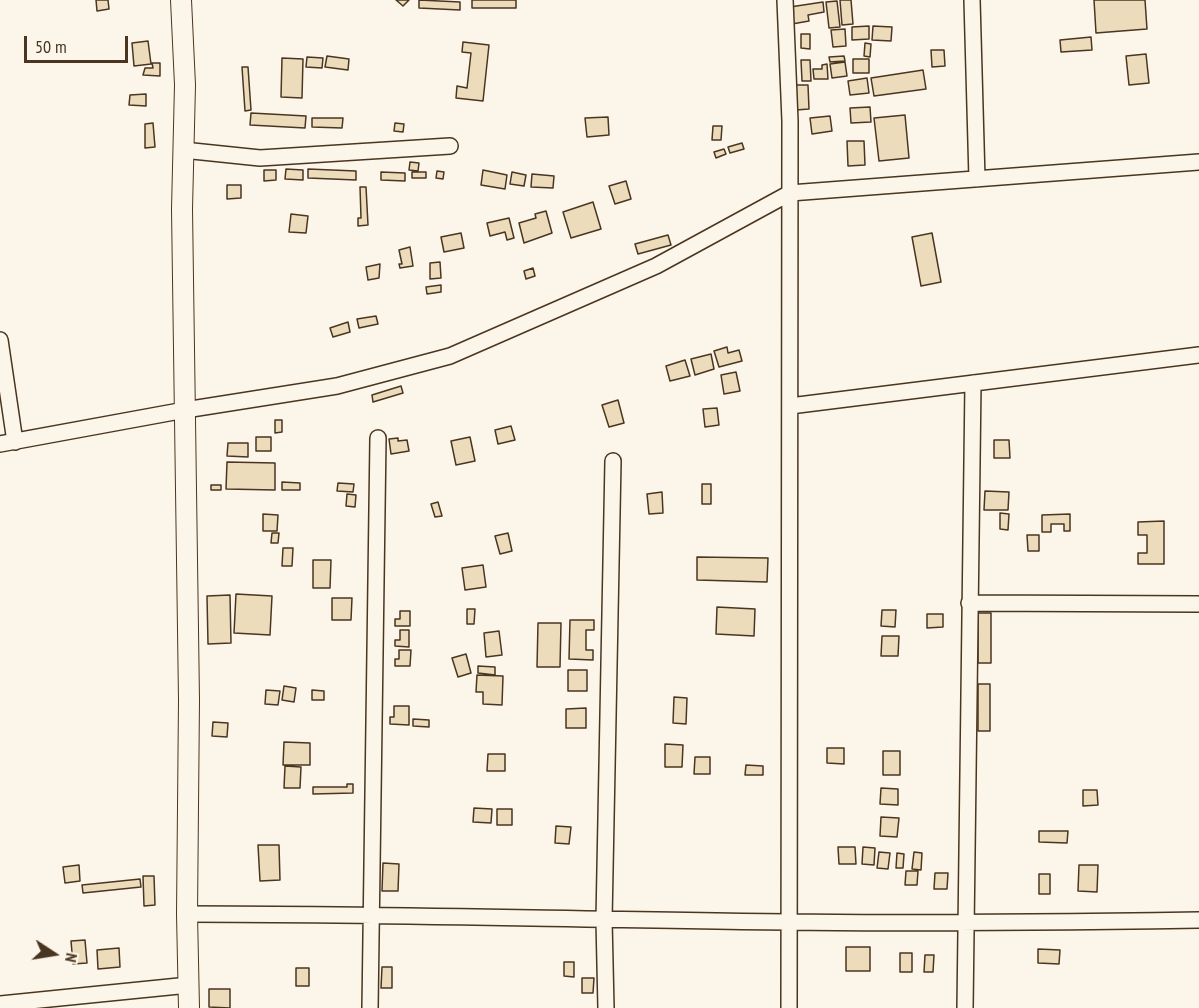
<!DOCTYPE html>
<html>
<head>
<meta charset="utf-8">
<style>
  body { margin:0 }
  #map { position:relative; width:1199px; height:1008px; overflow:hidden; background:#fbf6e9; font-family:"PT Sans Narrow",sans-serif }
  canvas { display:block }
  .north { position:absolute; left:24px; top:924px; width:60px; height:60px; -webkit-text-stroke:4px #fbf6e9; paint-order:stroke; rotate:102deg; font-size:16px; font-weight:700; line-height:24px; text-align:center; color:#4a3520 }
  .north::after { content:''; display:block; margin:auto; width:21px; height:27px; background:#4a3520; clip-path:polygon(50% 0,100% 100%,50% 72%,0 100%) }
  .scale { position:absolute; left:24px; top:36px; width:104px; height:27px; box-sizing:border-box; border:3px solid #4a3520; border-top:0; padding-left:8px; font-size:18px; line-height:21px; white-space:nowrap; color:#4a3520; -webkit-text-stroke:4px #fbf6e9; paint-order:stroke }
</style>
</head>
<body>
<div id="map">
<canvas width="1199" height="1008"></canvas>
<div class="north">N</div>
<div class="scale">50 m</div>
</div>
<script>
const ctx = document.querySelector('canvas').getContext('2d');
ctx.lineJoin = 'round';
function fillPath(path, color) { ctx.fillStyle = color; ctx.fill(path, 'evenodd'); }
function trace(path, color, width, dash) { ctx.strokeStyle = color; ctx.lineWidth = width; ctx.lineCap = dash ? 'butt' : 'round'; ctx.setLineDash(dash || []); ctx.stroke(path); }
const building = new Path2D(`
  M96 0H108L109 9 97 11Z
  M396 0H409L403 6Z
  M419 0 460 2V10L419 8Z
  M472 0H516V8H472Z
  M840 0H851L853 24 842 25Z
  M1094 0H1145L1147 29 1096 33Z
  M837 1 840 27 829 28 826 2Z
  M823 2 824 12 808 15 809 21 792 24 790 7Z
  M869 26V39L852 40V27Z
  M873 26 892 27 891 41 872 40Z
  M845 29 846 46 833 47 831 30Z
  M801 34H810V49L801 48Z
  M1091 37 1092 50 1061 52 1060 40Z
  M148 41 151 64 134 66 132 43Z
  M463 42 489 45 483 101 456 98 457 86 467 88 471 53 462 52Z
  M865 43 871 44 870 57 864 56Z
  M931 50H944L945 66 932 67Z
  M1146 54 1149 83 1129 85 1126 56Z
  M327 56 349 59 348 70 325 67Z
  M844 56 845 61 830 62 829 57Z
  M307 57 323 58 322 68 306 67Z
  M282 58 303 59 302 98 281 97Z
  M853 59H869V73H853Z
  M801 60H810L811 81H802Z
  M845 62 847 76 832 78 830 64Z
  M152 63H160V76L143 75 145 68H153Z
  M827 64 828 79H814L813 69H822V65Z
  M242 67H248L251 110 245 111Z
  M923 70 926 89 874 96 871 78Z
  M867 78 869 93 850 95 848 81Z
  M796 85H808L809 109 796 110Z
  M146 94V106L129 105 130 95Z
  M870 107 871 122 851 123 850 108Z
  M251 113 306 116 305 128 250 125Z
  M905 115 909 158 879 161 874 118Z
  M830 116 832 131 812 134 810 118Z
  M608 117 609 135 587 137 585 118Z
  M312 118H343L342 128 312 127Z
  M153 123 155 147 145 148V124Z
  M395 123 404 124 403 132 394 131Z
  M713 126H722L721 140H712Z
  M847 141H864L865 165 848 166Z
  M742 143 744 149 730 153 728 147Z
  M724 149 726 154 716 158 714 152Z
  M410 162 419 163 418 171 409 170Z
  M286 169 303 170V180L285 179Z
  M308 169 356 171V180L308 178Z
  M264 170H276V180L264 181Z
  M483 170 507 175 505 189 481 185Z
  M437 171 444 172 443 179 436 178Z
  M381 172 405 173V181L381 180Z
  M412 172H426V178H412Z
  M512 172 526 175 524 186 510 184Z
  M532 174 554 176 553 188 531 187Z
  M626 181 631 199 615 204 609 186Z
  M227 185H241V198L227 199Z
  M360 187H366L368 225 358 226V218H361Z
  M593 202 601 229 571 238 563 212Z
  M546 211 552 233 524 243 519 223 536 218 535 214Z
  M291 214 308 216 306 233 289 232Z
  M509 218 514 238 507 240 505 232 490 236 487 223Z
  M461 233 464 248 444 252 441 237Z
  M932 233 941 282 921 286 912 237Z
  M668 235 671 245 638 254 635 244Z
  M410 247 413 266 400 268 399 264H402L399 250Z
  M440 262 441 278 430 279V263Z
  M380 264 379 278 368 280 366 267Z
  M533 268 535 276 526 279 524 271Z
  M441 285V292L427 294 426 287Z
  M376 316 378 324 359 328 357 319Z
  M348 322 350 332 333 337 330 328Z
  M727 347 728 353 739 350 742 361 719 367 714 351Z
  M711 354 714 369 695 375 691 359Z
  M685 360 690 376 670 381 666 366Z
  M736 372 740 391 724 394 721 375Z
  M401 386 403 393 373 402 372 395Z
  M618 400 624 423 609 427 602 405Z
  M717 408 719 425 705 427 703 409Z
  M275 420H282V432L275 433Z
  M511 426 515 440 498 444 495 430Z
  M256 437H271V451H256Z
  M470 437 475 461 456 465 451 441Z
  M398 438V441L407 440 409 451 391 454 389 439Z
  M994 440H1009L1010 458H994Z
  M228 443H248V457L227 456Z
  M227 462 275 463V490L226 489Z
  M282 482 300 483V490H282Z
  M338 483 354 484 353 492 337 491Z
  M702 484H711V504H702Z
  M211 485H221V490H211Z
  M985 491 1009 492 1008 510H984Z
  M662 492 663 513 649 514 647 494Z
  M347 494 356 495 355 507 346 506Z
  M438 502 442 516 435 517 431 504Z
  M1000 513 1009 514 1008 530 1000 529Z
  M263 514 278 515 277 531H263Z
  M1070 514V531H1064V524H1051V532H1042V515Z
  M1164 521V564H1138V553H1147V535H1138V522Z
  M272 533H279L278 543H271Z
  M508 533 512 551 500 554 495 536Z
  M1027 535H1039V551H1028Z
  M283 548H293L292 566H282Z
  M697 557 768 558 767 582 697 580Z
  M313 560H331L330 588H313Z
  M483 565 486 587 465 590 462 568Z
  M236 594 272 596 270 635 234 633Z
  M230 595 231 643 208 644 207 596Z
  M332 598H352L351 620H332Z
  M717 607 755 609 754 636 716 634Z
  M467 609H475L474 624H467Z
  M882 610H896L895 627 881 626Z
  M400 611H410V626H395V619H400Z
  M978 613H991V663H978Z
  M927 614H943V627L927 628Z
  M570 620H594V630H586V650H593V660L569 659Z
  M538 623H561L560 667H537Z
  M400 630H409V647L395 646V640H400Z
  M499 631 502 655 486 657 484 633Z
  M882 636H899L898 656H881Z
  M399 650H411L410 666H395V659H399Z
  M466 654 471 673 458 677 452 658Z
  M478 666 495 667V675L478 673Z
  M568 670H587V691H568Z
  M477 675 503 676 502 705 483 704V692H476Z
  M978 684H990V731H978Z
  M284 686 296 688 294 702 282 700Z
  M266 690 280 691 278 705 265 704Z
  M312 690 324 691V700H312Z
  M674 697 687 698 686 724 673 723Z
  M394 706H409V725L390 724V717H394Z
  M586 708V728H566V709Z
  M413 719 429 720V727L413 726Z
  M213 722 228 723 227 737 212 736Z
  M284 742 310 743V765H283Z
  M665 744 683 745 682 767H665Z
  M827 748H844V764L827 763Z
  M883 751H900V775H883Z
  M488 754H505V771H487Z
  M695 757H710V774H694Z
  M746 765 763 766V775H745Z
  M285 766 301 767 300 788H284Z
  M347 784H353V793L313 794V787H347Z
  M881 788 898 789V805L880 804Z
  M1083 790H1097L1098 805 1083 806Z
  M474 808 492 809 491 823 473 822Z
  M497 809H512V825H497Z
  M881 817 899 818 897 837 880 836Z
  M556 826 571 827 569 844 555 843Z
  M1039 831H1068L1067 843 1039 842Z
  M258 845H279L280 880 260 881Z
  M838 847H855L856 864H839Z
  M863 847 875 848 874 865 862 864Z
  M879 852 890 853 888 869 877 868Z
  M914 852 922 853 921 870 912 869Z
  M897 853 904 854 903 868H896Z
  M383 863 399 864 398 891H382Z
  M79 865 80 881 65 883 63 867Z
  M1079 865H1098L1097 892 1078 891Z
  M906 871H918L917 885H905Z
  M935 873H948L947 889H934Z
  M1039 874H1050V894H1039Z
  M143 876H154L155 905 144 906Z
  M140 879 141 887 83 893 82 885Z
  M85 940 87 963 73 964 71 941Z
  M846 947H870V971H846Z
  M119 948 120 967 98 969 97 950Z
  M1038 949 1060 950 1059 964 1038 963Z
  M900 953H912V972H900Z
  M925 955H934L933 972H924Z
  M564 962H574V977L564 976Z
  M382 967H392V988H381Z
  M296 968H309V986H296Z
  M582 978H594L593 993H582Z
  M209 989H230V1008L209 1007Z`);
fillPath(building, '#ecdcbc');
trace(building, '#4a3520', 1.5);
const minor = new Path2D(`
  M785 0 790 121 789 1008
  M972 0 977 179
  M183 150 260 158 450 146
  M0 340 15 442
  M790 406 1199 355
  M0 444 185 410 337 386 450 356 656 266 790 193 1199 162
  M969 603 1199 604
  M187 914C387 914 587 920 787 922 924 924 1062 922 1199 920
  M0 1004 189 985
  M370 1008 378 438
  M606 1008 604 920 613 461
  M965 1008 973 383`);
const major = new Path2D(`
  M181 0 185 85 182 209 189 700 187 914 189 1008`);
trace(minor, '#4a3520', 18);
trace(major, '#4a3520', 22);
trace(minor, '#fbf6e9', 15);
trace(major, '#fbf6e9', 20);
</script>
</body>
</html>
